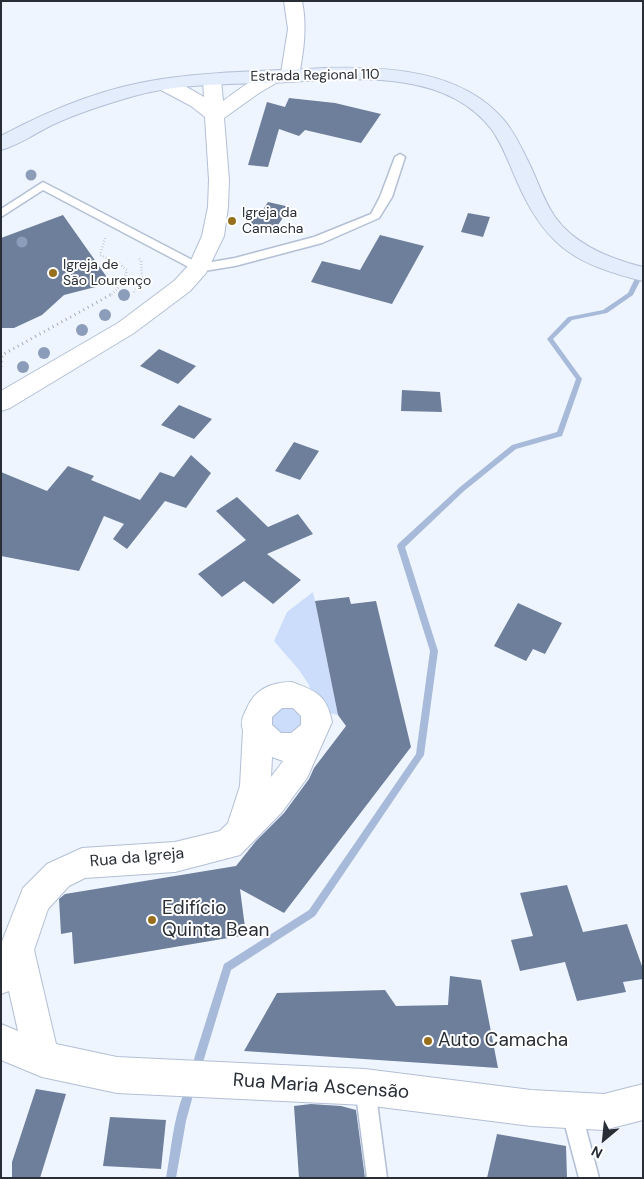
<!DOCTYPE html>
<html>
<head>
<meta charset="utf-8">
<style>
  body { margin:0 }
  #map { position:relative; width:644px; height:1179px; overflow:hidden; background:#eff5fe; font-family:"DM Sans",sans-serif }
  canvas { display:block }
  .frame { position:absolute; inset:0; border:2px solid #292e36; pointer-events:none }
  .north { position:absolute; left:579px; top:1114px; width:50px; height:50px; -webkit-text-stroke:4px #fff; paint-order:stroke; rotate:208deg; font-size:14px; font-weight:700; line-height:20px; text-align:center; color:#292e36 }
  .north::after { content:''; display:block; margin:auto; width:18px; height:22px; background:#292e36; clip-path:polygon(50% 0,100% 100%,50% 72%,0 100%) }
</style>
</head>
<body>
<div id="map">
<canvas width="644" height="1179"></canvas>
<div class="frame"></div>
<div class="north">N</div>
</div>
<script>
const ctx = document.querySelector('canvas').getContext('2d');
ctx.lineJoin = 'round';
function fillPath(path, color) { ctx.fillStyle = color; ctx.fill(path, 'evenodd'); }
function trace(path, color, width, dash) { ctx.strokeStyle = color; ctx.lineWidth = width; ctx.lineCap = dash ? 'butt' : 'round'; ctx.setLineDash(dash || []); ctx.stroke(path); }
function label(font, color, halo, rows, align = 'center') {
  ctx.font = font + ' "DM Sans",sans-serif'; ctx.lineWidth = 4; ctx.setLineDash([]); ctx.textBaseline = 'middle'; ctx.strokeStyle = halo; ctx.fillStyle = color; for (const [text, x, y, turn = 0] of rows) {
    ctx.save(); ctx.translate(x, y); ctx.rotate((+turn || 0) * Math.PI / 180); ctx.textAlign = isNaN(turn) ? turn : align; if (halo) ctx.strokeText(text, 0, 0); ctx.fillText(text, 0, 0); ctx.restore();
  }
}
fillPath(new Path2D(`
  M313 592 315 601 338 715 316 710 309 685 299 670 274 641 287 612Z
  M289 703 305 718 297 734 277 736 266 717Z`), '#cbddfb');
fillPath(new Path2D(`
  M643 268V275L633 295 607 313 572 320 553 339 582 379 562 436 516 449 464 491 405 547 438 651 424 755 315 916 231 970 204 1059 202 1062 199 1064 196 1062 194 1059 224 964 309 910 416 754 430 651 397 546 398 544 460 487 512 445 557 432 576 379 547 339 568 317 603 310 628 293 639 270Z
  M187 1094 191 1095 192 1099 186 1121 176 1178H166C171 1151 173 1121 183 1095Z`), '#a7bad9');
fillPath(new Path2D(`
  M289 98 335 103 381 114 361 143 305 130 299 136 279 129 268 167 248 165 267 102 285 107Z
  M268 202 290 207 272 234 249 229 254 209 262 211Z
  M468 213 490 217 483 237 461 232Z
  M63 215 111 283 64 295 42 315 14 328H1V238Z
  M380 235 424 246 392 304 311 282 322 261 360 270Z
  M159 349 196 366 178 384 140 366Z
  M402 390 440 392 442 412 401 411Z
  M179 405 212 419 194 439 161 425Z
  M294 442 319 451 300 480 275 471Z
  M191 455 211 473 186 508 165 501 127 549 113 539 124 524 104 516 79 571 1 556V472L47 491 68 466 94 476 91 480 140 500 160 472 174 477Z
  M237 497 268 527 298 514 313 534 267 554 301 580 273 604 244 581 222 597 198 574 246 540 216 511Z
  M349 597 351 604 376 601 411 747 284 913 240 889 246 935 74 964 72 932 61 934 59 899 65 894 236 866 256 841 284 813 309 779 314 768 346 726 338 715 315 601Z
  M518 603 562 623 545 654 533 649 526 661 494 646Z
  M567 885 583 932 627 924 643 969V979L623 982 626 992 577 1001 565 962 520 971 511 940 533 936 520 893Z
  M450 976 481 980 498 1068 244 1051 277 993 385 990 396 1006 448 1005Z
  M36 1089 66 1094 40 1178H12V1162Z
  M311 1104 341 1106 356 1110 365 1178H299L294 1106Z
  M110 1117 166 1120 161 1169 103 1166Z
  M497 1134 566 1146 567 1178H487Z`), '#6e7f9c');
const lane = new Path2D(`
  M400 154 405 157 392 197 379 218 322 243 235 266 198 272 43 190 1 217V209L43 182 200 264 235 258 314 237 371 214 380 197 395 157Z
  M365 1077 372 1080 375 1087 387 1178H367L355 1087 358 1080Z
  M571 1100 578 1103 581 1110 599 1178H579L561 1110 564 1103Z`);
const street = new Path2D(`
  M284 1H302C307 26 304 50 299 75L297 79 290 81 283 79 259 93 224 118 229 180 228 207 224 236 206 273 190 291 134 333 10 408 1 411V391L118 323 174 281 189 265 202 236 208 207 209 180 205 117 191 106 159 89 157 85 159 81C174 77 191 90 204 97L203 80 205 76 212 74 219 76 221 80 223 101C237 91 263 69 281 73L288 29Z
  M292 682C316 691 327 695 332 722L307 778 282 812 240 855 175 872 85 878 69 886 48 909 34 950 56 1044 117 1057 365 1069 531 1090 604 1094 643 1084V1120L604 1130 531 1126 365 1105 117 1093 42 1077 1 1060V1024L18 1031 9 991 1 994V944L23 888 47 864 82 848 175 842 220 831 228 823 240 786 243 730C240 722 243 716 247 708 255 689 272 682 292 682ZM282 708H293L301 716V725L291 733H281L272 725V717ZM272 757 283 761 271 777Z`);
const secondary = new Path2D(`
  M325 68C385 66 461 70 503 119 515 133 522 149 530 165 538 182 544 201 555 217 575 245 611 259 643 267V281C579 265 548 249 520 188 511 169 504 147 492 130 443 64 339 80 269 83 224 84 177 84 134 96 106 104 78 113 52 125 36 133 19 145 1 150V136C51 109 106 87 162 79 216 71 271 71 325 68Z`);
trace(lane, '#b2bfd5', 3);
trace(street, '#b2bfd5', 2);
trace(secondary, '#b2bfd5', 2);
trace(new Path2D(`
  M105 238 100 255 118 263 127 270 123 283 111 295
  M134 292 142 280 141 260 138 258`), '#a8aeb6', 2.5, [0.5, 2.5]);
trace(new Path2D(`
  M1 367 2 355 112 294`), '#a8aeb6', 3, [1, 4]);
fillPath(lane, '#fff');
fillPath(street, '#fff');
fillPath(secondary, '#e4edfc');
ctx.fillStyle = '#8c9db9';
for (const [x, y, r] of [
  [31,175,5.5],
  [22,242,5.5],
  [124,295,6],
  [105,315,6],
  [82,330,6],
  [44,353,6],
  [23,367,6]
]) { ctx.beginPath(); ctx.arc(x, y, r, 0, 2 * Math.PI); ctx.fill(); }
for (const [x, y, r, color] of [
  [232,221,5,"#986f1c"],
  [53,273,5,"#986f1c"],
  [152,920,5,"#986f1c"],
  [428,1041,5,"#986f1c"]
]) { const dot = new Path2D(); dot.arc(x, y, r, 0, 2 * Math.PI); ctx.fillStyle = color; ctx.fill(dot); trace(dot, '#fff', 2); }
label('14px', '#292e36', '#fff', [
  ["Estrada Regional 110",315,76,-1]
]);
label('14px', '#292e36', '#fff', [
  ["Igreja da",242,213],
  ["Camacha",242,229],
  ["Igreja de",63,265],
  ["São Lourenço",63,281]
], 'left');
label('16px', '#292e36', '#fff', [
  ["Rua da Igreja",137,858,-5]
]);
label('19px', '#292e36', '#fff', [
  ["Edifício",162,909],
  ["Quinta Bean",162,931],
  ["Auto Camacha",438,1041]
], 'left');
label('19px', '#292e36', '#fff', [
  ["Rua Maria Ascensão",321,1087,4]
]);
</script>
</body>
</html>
